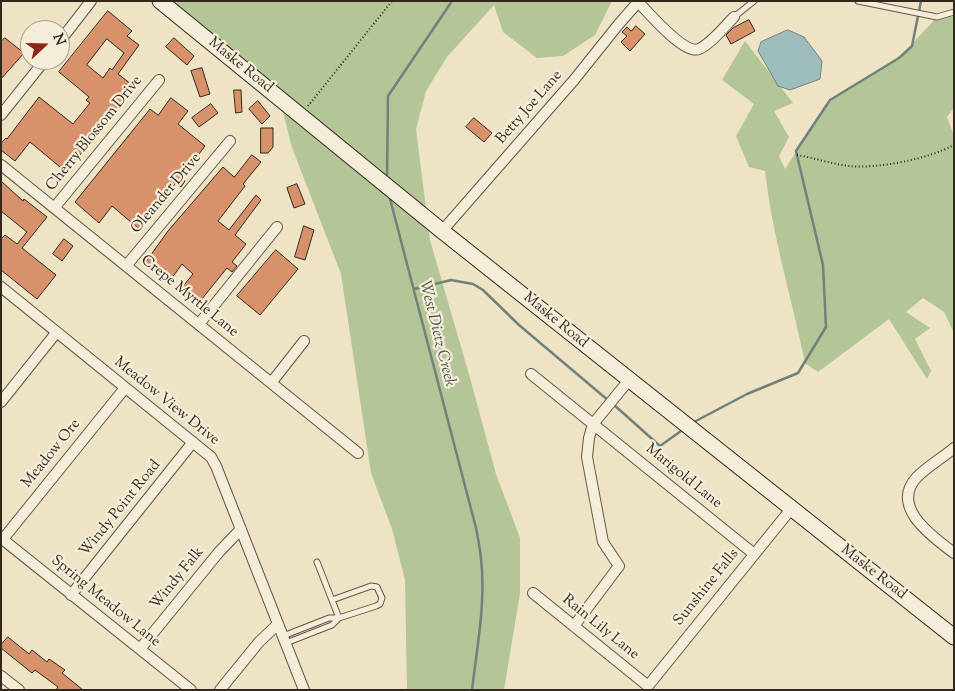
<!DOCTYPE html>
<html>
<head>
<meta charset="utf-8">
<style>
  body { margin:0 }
  #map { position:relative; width:955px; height:691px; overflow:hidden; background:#eee4c5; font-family:"Sorts Mill Goudy",serif }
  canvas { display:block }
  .frame { position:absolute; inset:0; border:2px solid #33281b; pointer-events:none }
  .north { position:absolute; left:20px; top:20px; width:50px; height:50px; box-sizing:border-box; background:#f4edd9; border:1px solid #a79e8d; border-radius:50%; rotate:69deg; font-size:14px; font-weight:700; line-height:20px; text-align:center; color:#33281b }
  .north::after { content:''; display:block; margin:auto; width:18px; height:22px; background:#8f2418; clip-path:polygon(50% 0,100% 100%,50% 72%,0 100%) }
</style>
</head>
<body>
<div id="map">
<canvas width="955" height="691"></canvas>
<div class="frame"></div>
<div class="north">N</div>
</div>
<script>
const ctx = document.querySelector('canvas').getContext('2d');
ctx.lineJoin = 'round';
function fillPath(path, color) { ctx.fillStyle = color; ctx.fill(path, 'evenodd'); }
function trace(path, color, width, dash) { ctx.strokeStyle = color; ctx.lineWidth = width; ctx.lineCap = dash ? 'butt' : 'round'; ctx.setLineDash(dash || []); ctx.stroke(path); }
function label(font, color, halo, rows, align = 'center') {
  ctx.font = font + ' "Sorts Mill Goudy",serif'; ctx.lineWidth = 4.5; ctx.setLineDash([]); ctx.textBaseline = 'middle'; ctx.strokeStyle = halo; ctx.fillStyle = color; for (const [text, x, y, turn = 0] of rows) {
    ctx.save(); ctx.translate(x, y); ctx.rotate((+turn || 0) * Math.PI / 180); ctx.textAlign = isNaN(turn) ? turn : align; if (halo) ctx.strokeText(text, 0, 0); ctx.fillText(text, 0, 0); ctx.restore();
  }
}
fillPath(new Path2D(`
  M171 1H612L595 35 563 56 537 58 503 32 494 5 447 57 426 91 416 129 430 240 470 378 496 474 520 538V593L504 690H407L405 580 392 529 371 473 341 274 291 145 283 111 288 96Z
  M951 14 954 18V108L947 117 954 136V333L944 312 923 298 906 312 930 328 915 339 931 371 927 379 889 319 818 372 805 363C792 299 772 235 765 171L749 167 736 136 754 104 722 80 745 41 793 103 774 111 789 137 779 156 785 169 830 100 899 58 937 17Z`), '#b4c598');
const water = new Path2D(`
  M788 30 804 37 822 61 820 79 790 90 778 86 758 51 761 42Z`);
fillPath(water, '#9cbdbc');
trace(water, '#72817c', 1);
trace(new Path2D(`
  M387 177 388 96 452 1
  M389 195 476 528C478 538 480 548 481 559 486 602 477 647 472 690
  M414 289 451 280 473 284 483 290 519 325 609 401
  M613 404 660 446 681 431
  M694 422 747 394 798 373 826 327 823 265 796 151 830 100 899 58 912 46 921 1`), '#72817c', 2.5);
const building = new Path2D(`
  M108 11 132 31 127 36 139 45 118 74 135 87 66 172 30 142 15 161 1 150V143L6 138 7 139 39 97 73 124 90 103 86 100 89 97 59 72ZM107 39 124 53 112 70 110 68 103 78 87 65Z
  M749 20 755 31 731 44 726 35 733 28Z
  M636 26 645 34 630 51 621 42 627 36 622 32 627 27 631 31Z
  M5 38 24 53 1 79V42Z
  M174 38 194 56 187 65 166 47Z
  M202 68 210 94 200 97 191 71Z
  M234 90H241L242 112 236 113Z
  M171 98 188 111 178 124 205 146 181 178 185 181 181 187 176 183 138 228 112 206 99 223 75 202 150 109 158 115Z
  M258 101 270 116 262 124 249 109Z
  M211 104 218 113 199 127 192 118Z
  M474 118 492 133 484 142 466 127Z
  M261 128H273V147L268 153H261Z
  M252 155 261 162 243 184 245 186 218 221 229 230 256 195 261 200 235 235 246 244 232 262 237 266 232 272 227 268 197 305 180 290 193 274 182 264 169 282 145 263 168 231 223 167 234 177Z
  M1 181 23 201 24 199 47 217 22 248 56 275 37 299 1 270V239L5 235 17 244 27 232 1 211Z
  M297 184 305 204 294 208 287 188Z
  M304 226 314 230 305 260 295 257Z
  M64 239 73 246 62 261 53 254Z
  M276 250 298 269 260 315 237 296Z
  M8 637 29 654 32 650 47 662 49 659 65 670 62 673 83 690H56L58 687 35 670 32 673 1 648V645Z`);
fillPath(building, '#d7926b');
trace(building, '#33281b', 1);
const lane = new Path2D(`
  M858 1 937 17 954 12
  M734 17 754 1
  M317 562 339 618
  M283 636 329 618H339L376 606 380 604 382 598 377 587 371 586 332 600
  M286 643 332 625 339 618`);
const street = new Path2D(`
  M638 2C649 13 684 55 699 49 712 43 724 27 734 17
  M60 41 91 1
  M1 115 45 60
  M1 165 358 453
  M54 208 159 80
  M442 231 574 80 618 25 639 1
  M126 266 230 141
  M1 287 211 457 216 466 304 690
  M199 324 277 227
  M531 374 754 554
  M271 383 304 341
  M1 402 56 333
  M954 448C942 458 928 466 917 477 889 507 933 537 954 553
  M1 538 191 690
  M3 539 125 388
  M533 593 648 686 791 509
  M71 595 193 442
  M574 626 619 566 603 542 587 457 589 438 593 424 629 380
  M140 649 219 552 241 529
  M1 676 19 690
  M220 690 259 642 278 624`);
const secondary = new Path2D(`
  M160 1 442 231 954 637`);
trace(lane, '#625746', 7);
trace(street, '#625746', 12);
trace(secondary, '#33281b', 17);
trace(new Path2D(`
  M308 106 392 1
  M797 155C814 158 832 164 849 166 878 169 928 159 954 145`), '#33281b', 2, [1, 2.5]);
trace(lane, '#f4edd9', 5);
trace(street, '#f4edd9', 10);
trace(secondary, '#f4edd9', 15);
label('15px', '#33281b', '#f4edd9', [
  ["Maske Road",240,66,39],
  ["Betty Joe Lane",530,108,-49],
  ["Cherry Blossom Drive",95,134,-51],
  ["Oleander Drive",167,194,-50],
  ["Crepe Myrtle Lane",189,297,39],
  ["Maske Road",555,321,39],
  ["Meadow View Drive",166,402,39],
  ["Meadow Ore",52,454,-51],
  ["Marigold Lane",683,477,39],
  ["Windy Point Road",121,509,-51],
  ["Maske Road",873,573,38],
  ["Windy Falk",178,579,-51],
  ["Sunshine Falls",707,588,-51],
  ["Spring Meadow Lane",105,602,39],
  ["Rain Lily Lane",600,628,39]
]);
label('italic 16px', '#52554b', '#f4edd9', [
  ["West Dietz Creek",436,334,76]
]);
</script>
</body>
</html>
